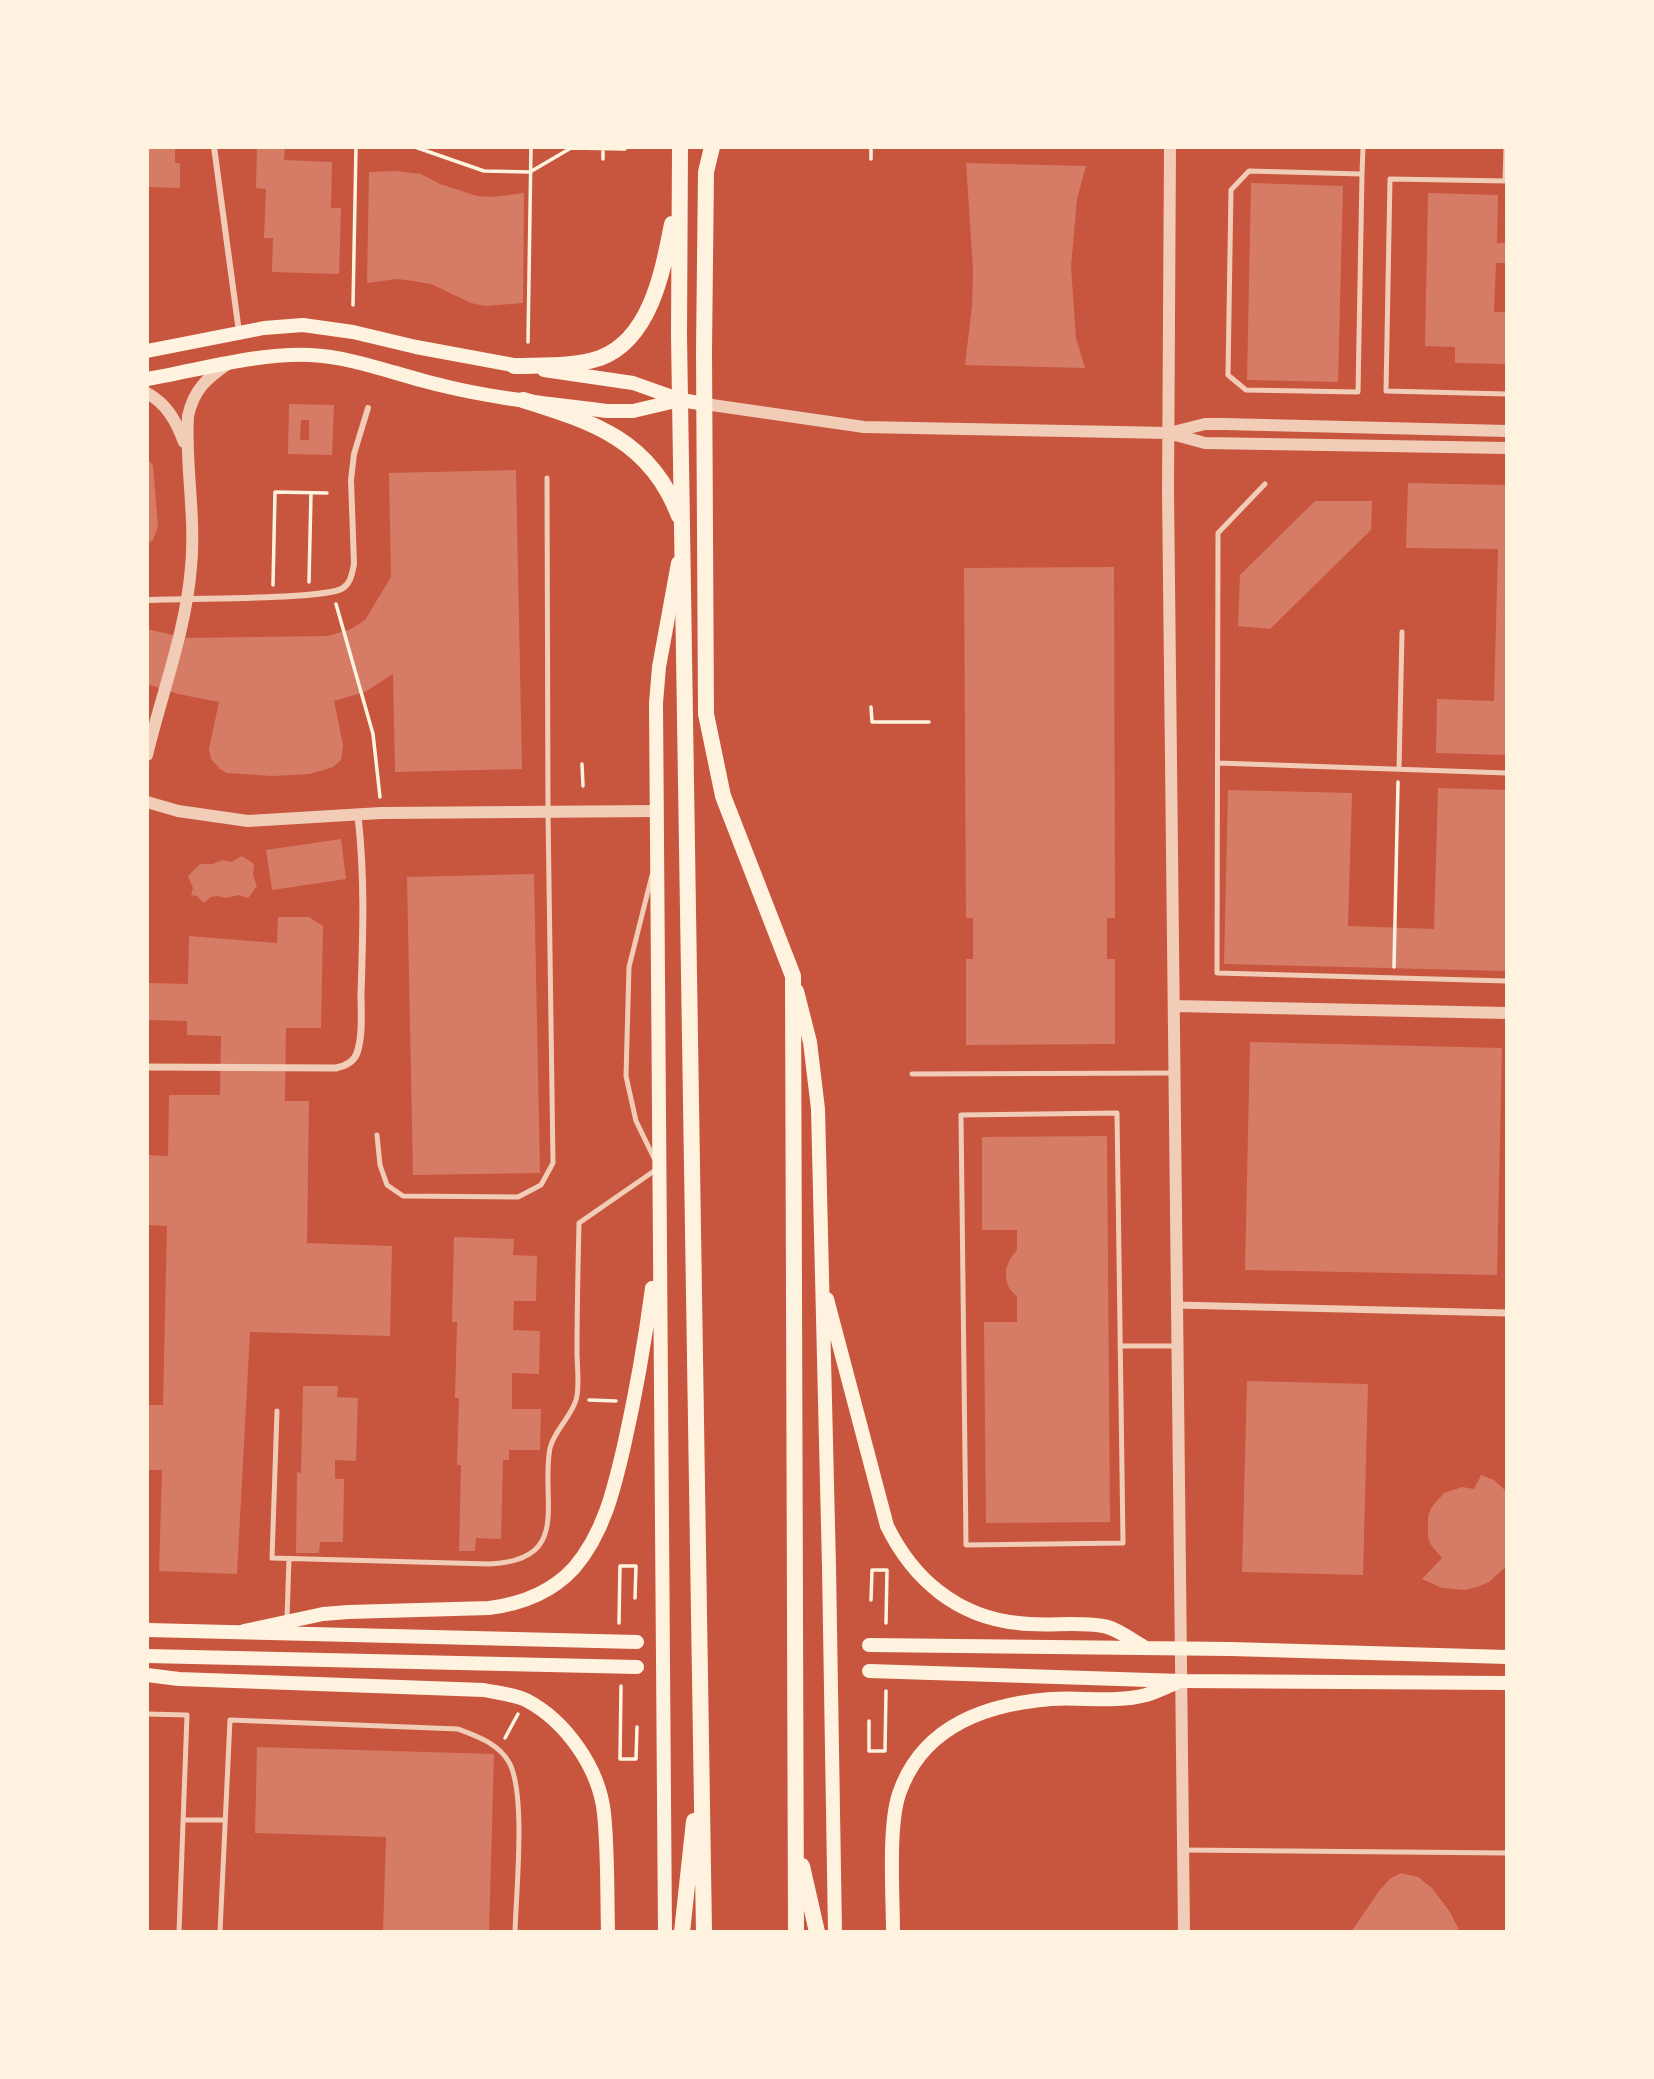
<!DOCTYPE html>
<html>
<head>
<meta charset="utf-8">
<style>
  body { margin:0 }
  #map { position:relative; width:1654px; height:2079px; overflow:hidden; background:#c8553d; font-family:"Libre Baskerville",serif }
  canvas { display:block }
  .frame { position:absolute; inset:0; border:149px solid #fff3e0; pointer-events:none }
</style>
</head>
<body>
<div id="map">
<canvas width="1654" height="2079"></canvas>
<div class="frame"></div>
</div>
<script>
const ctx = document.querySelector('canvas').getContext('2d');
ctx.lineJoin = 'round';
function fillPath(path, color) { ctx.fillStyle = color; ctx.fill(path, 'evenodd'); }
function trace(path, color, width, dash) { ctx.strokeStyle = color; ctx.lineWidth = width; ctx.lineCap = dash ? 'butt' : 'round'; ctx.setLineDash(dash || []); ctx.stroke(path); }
fillPath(new Path2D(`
  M147 147H175V163H180V188L147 187Z
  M257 147H285L284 160 332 162 331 208H341L339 274 272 272 273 238H264L266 189 256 188Z
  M966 163 1086 166 1077 199 1071 267 1076 338 1085 368 965 365 972 306 973 270Z
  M395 171 421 174 440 184 477 196 493 197 524 193 523 303 485 306 471 303 431 284 413 281 397 279 367 283 369 172Z
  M1251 183 1343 186 1338 382 1247 380Z
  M1428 193 1498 195 1497 243H1507V263H1496L1494 312H1507V364L1455 363V347L1425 346Z
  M289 404 334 405 332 455 288 454ZM301 420H309V440H300Z
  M147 459 153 465 158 527 153 540 147 544Z
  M516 470 522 769 395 772 393 674 365 692 334 701 343 745 341 760 333 767 310 774 273 776 227 773 220 769 211 759 209 749 219 702 178 694 147 684V629L186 638 328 636 351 629 365 620 391 577 389 473Z
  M1408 483 1507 485V755L1436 753 1437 699 1494 701 1498 549 1406 548Z
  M1315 501H1372L1371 530 1270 629 1238 626 1240 575Z
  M1114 567 1115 918H1107V959H1115V1044L966 1045V959H973V918H966L964 568Z
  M1438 788 1507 790V971L1224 964 1228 790 1352 793 1348 926 1434 929Z
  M341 839 346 879 272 890 266 850Z
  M242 856 254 864 253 875 257 886 248 898 239 895 225 898 218 896 211 897 204 903 197 896 191 895 193 888 188 876 200 864H213L223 860 231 862Z
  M534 874 540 1173 413 1175 407 877Z
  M278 917H309L323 926 321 1028H286L285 1101H309L307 1243 392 1246 390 1336 250 1332 237 1574 159 1571 162 1470H147V1405H163L167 1226 147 1225V1155L168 1156 169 1095H220L221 1036 187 1035V1021L147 1020V983L188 984 189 936 277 943Z
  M1250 1042 1502 1048 1497 1275 1245 1270Z
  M1107 1136 1110 1522 986 1523 984 1322H1017V1297L1009 1288 1006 1279V1269L1010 1259 1017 1250V1230H982V1137Z
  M454 1237 514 1239 513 1255 537 1256 536 1301H514L513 1330 540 1331 539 1374 512 1373V1409H541L540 1450H509V1460H503L501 1539 476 1538 475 1551H459L461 1465H457L459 1398H455L457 1322H452Z
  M1247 1381 1368 1384 1363 1575 1242 1572Z
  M303 1386H338L337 1397 358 1398 356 1461 335 1460V1479H344L343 1542H320L319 1553H296L297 1472 301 1473Z
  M1481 1475 1494 1480 1507 1492V1566L1489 1582 1477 1587 1465 1590 1442 1588 1422 1579 1442 1558 1431 1545 1428 1537V1517L1431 1508 1444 1493 1462 1487 1474 1489Z
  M257 1747 494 1754 489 1932H383L386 1837 255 1833Z
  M1401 1873 1418 1877 1432 1888 1450 1912 1460 1932H1351L1379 1891 1391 1878Z`), '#d67c66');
trace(new Path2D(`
  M415 147 484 171 530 172 571 148 625 149
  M871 147V159
  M603 159V149
  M353 305 356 147
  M528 342 531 147
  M309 582 311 493
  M273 585 275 492 327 493
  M336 604 373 734 380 797
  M871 707 872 722H929
  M582 764 583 786
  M1394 967 1398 782
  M589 1400 616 1401
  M871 1600 872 1570H887L886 1623
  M619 1623 620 1566H636L635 1598
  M621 1686 620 1759H636L637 1727
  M869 1721V1751H885L886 1691
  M505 1738 518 1714`), '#fff3e0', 3.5);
trace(new Path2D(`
  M1362 174 1249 171 1231 190 1228 375 1246 390 1358 392 1362 174 1363 147
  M1505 181 1506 147
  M1507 181 1390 179 1386 391 1507 394
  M1265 484 1218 533 1217 973 1507 981
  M1218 763 1507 773
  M1399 769 1402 632
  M652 875 629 967 626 1076 636 1121 654 1158
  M912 1074 1175 1073
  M1117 1113 1123 1543 966 1545 961 1115Z
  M377 1135 380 1165 387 1185 403 1196 518 1197 541 1185 553 1163 548 812 547 478
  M1120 1346H1176
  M277 1411 272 1558 489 1564C573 1561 540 1501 550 1448 554 1431 571 1417 576 1400 580 1387 577 1367 577 1352 577 1309 578 1266 579 1223L657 1169
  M287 1618 289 1559
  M147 1714 187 1715 179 1932
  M183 1820H224
  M1183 1850 1507 1853
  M220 1932 230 1720 458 1729C477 1736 500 1744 510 1764 526 1798 516 1892 515 1932`), '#f1ccb7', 5);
trace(new Path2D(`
  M214 147 239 332
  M147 600C177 598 327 600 343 588 351 583 352 573 354 564L351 480 354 454 368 408`), '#f1ccb7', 6);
trace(new Path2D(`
  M147 1067 336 1068C345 1066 354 1062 357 1053 363 1035 361 1012 361 994 363 932 365 878 358 816
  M1176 1305 1507 1313`), '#f1ccb7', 7);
trace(new Path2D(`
  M1170 147 1168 491 1184 1932
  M147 393C167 404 176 421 184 442
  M705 404 864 427 1168 433 1205 443 1507 448
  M1169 433 1205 424H1224L1507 431
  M147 755C162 692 186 631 191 567 196 516 185 466 188 416 194 389 207 378 229 363
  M147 802 178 811 248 821 381 813 657 811
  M1174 1006 1507 1013`), '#f1ccb7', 12);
trace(new Path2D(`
  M147 351 264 328 303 325 353 332 416 347 524 367
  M544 370 633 383 681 400 705 404
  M147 379C201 370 255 353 310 355 355 357 399 376 444 386 497 399 552 404 607 411H633L680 400
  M797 991 810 1042 818 1109 829 1567 835 1932
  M827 1299 887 1526C913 1579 957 1617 1018 1623 1046 1627 1075 1621 1103 1626 1117 1628 1133 1641 1146 1648
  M147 1630 637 1642
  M244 1631 323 1614 348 1612 489 1608C521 1604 552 1592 574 1568 604 1533 614 1489 624 1446 636 1393 645 1341 652 1288
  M869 1645 1231 1649 1507 1657
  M147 1656 637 1667
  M869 1671 1181 1681 1507 1683
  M147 1675 179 1679 484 1690C498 1693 513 1694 526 1700 566 1721 599 1768 604 1813 608 1852 607 1893 608 1932
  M665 1932 656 703 659 667 678 563
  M893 1932C893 1895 888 1827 899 1794 922 1726 986 1704 1051 1699 1082 1697 1116 1703 1146 1695 1156 1692 1166 1687 1176 1683`), '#fff3e0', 14);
trace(new Path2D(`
  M680 147 679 335 704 1932
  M712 147 706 172 704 351 706 714 723 796 793 976 796 1932
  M514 366C542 365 573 367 600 358 651 339 663 270 672 224
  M523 400C594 422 651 441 679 516
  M802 1866 817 1932
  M682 1932 694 1821`), '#fff3e0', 16);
</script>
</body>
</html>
